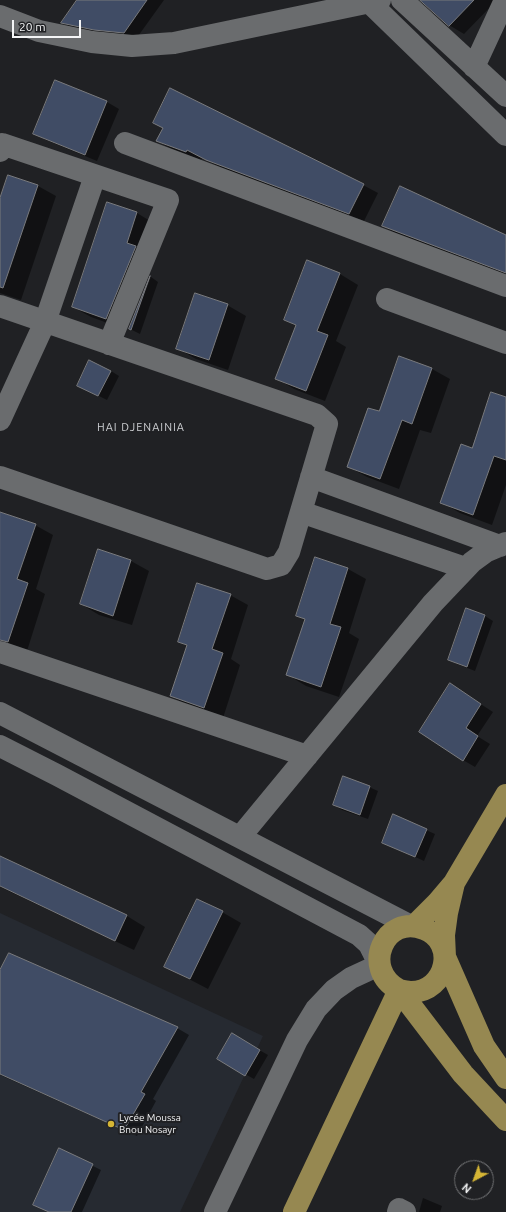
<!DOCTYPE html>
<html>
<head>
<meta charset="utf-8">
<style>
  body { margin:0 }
  #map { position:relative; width:506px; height:1212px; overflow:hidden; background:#202124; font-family:Ubuntu,sans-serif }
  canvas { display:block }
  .north { position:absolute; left:454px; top:1160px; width:40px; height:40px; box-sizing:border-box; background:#202124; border:1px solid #757678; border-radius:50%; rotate:221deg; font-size:11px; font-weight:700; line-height:16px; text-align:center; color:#f4f5f6 }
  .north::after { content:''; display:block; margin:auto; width:14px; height:18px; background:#d5b535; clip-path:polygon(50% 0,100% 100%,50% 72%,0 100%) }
  .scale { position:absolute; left:12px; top:20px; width:69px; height:18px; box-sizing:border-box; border:2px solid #f4f5f6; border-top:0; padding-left:5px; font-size:12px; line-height:14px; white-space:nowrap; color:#f4f5f6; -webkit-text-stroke:3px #202124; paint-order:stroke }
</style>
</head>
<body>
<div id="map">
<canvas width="506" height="1212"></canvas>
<div class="north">N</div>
<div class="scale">20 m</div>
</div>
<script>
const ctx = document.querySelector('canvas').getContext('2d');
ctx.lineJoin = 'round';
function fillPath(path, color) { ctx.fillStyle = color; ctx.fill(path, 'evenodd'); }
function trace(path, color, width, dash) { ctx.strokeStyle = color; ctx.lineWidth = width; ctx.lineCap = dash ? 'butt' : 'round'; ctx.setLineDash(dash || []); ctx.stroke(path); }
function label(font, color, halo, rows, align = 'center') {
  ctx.font = font + ' Ubuntu,sans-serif'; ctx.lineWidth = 4; ctx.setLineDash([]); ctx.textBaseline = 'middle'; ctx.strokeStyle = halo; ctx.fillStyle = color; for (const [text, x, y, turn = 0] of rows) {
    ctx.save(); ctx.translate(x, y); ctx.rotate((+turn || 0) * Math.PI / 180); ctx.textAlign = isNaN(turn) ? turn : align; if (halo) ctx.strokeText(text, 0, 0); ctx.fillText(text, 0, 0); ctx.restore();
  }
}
fillPath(new Path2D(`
  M0 913 263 1036 180 1212H0Z`), '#262a31');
fillPath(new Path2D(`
  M79 0H164L136 39 74 29 63 23Z
  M422 0H497L464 34 449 25Z
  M55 81 107 102 119 109 97 161 46 140 34 133Z
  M157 141 363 185 378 193 364 221 222 168 202 158 201 160 172 149Z
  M38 186 56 196 21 300 0 293V201Z
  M108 203 137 213 155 224 124 329 91 317 73 307Z
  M383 226 506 236V275L397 234Z
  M308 262 340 274 358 285 336 341 346 347 325 401 294 389 276 378 296 326 285 320Z
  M151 277 158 282 140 334 130 329Z
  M227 305 246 316 228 370 196 359 177 348Z
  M399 357 432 369 450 379 431 433 420 430 399 489 367 477 349 467 380 413Z
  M111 371 119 376 107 400 87 390Z
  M506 398V485L492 525 460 513 441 502 472 449Z
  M0 522 35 525 53 535 36 589 45 594 27 651 0 643Z
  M99 550 131 561 149 571 132 625 99 615 81 604Z
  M316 558 348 569 366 579 349 633 359 639 339 697 306 686 288 675 306 620 297 615Z
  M230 595 248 605 231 659 240 665 223 718 189 706 171 696 188 646 179 641Z
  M467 610 485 616 493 621 475 671 457 664 449 659Z
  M462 692 493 712 477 736 490 744 475 767 463 760Z
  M369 787 378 791 368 819 342 810 334 805Z
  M426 830 435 834 424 861 383 842Z
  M0 857 127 916 145 927 134 950 0 887Z
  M222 912 241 923 208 989 166 967Z
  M10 954 177 1028 189 1035 153 1099 156 1101 137 1136 0 1075V972Z
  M233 1035 268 1055 254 1079 218 1059Z
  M59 1149 101 1170 82 1212H49Z
  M423 1198 442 1206 440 1212H419Z`), '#0007');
const building = new Path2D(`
  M77 0H147L124 33 94 30 61 23Z
  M420 0H474L449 26Z
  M55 80 107 101 85 155 33 134Z
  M170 88 364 184 349 214 206 160 187 150 186 152 156 141 163 128 153 123Z
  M8 175 38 185 3 288 0 287V198Z
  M400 186 506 235V273L382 226Z
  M107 202 137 212 127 243 136 246 106 319 72 307Z
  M307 260 340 273 317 331 328 335 306 391 275 379 296 325 284 320Z
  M150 276 131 330 129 329Z
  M195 293 228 304 209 360 176 349Z
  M399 356 432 368 412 424 402 420 380 479 347 467 368 408 379 411Z
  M89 360 111 371 98 396 77 386Z
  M491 392 506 397V460L494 456 473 515 440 503 461 444 472 448Z
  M0 512 36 524 17 579 28 583 8 642 0 640Z
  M98 549 131 560 113 616 80 604Z
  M315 557 348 568 330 624 341 627 321 687 286 675 305 619 296 616Z
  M197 583 231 594 212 649 223 653 204 708 170 696 187 645 178 642Z
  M466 608 485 615 467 667 448 660Z
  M450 683 481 704 466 728 478 736 463 761 419 732Z
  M343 776 370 786 360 815 333 805Z
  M393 814 427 829 415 857 382 843Z
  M0 856 127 915 115 941 0 886Z
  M197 899 223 911 190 979 164 967Z
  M9 953 178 1027 141 1092 145 1094 124 1130 0 1074V970Z
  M232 1033 260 1050 245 1076 217 1059Z
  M59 1148 93 1164 71 1212H49L33 1205Z`);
fillPath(building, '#404c65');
trace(building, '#797a7d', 1);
trace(new Path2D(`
  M367 0 506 135
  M402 0 506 96
  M0 16 39 31 92 42 132 46 174 43 380 0
  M474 67 505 0
  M125 143 506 286
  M0 151 2 144 168 200 109 344
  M387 299 506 343
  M0 306 317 415 327 424 289 552 281 565 267 569 0 477
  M0 420 45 322 95 176
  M311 477 500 546
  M301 512 465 568
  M0 652 307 756
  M0 713 411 926
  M0 746 57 775 359 935 369 944 379 964
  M240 837 433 603 472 562 487 551 506 543
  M215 1212 297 1040 316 1009 334 990 351 978 379 965
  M398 1212 399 1209 405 1212`), '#6a6c6e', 22);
trace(new Path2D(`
  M454 883 447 913 444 935 445 957 484 1046 506 1078
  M414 926 437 903 454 883 506 795
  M399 990C403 991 407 992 411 992 447 992 458 942 424 929 385 913 360 969 399 990L463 1074 506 1120
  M294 1212 399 990`), '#968851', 22);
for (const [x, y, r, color] of [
  [111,1124,4,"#d5b535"]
]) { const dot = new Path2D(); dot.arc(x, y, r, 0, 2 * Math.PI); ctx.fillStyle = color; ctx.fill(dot); trace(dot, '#202124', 1.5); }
label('10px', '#f4f5f6', '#202124', [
  ["Lycée Moussa",119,1118],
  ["Bnou Nosayr",119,1130]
], 'left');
ctx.letterSpacing = '1px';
label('11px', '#cfd1d4', '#202124', [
  ["HAI DJENAINIA",141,427]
]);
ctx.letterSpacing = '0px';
</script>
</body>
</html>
